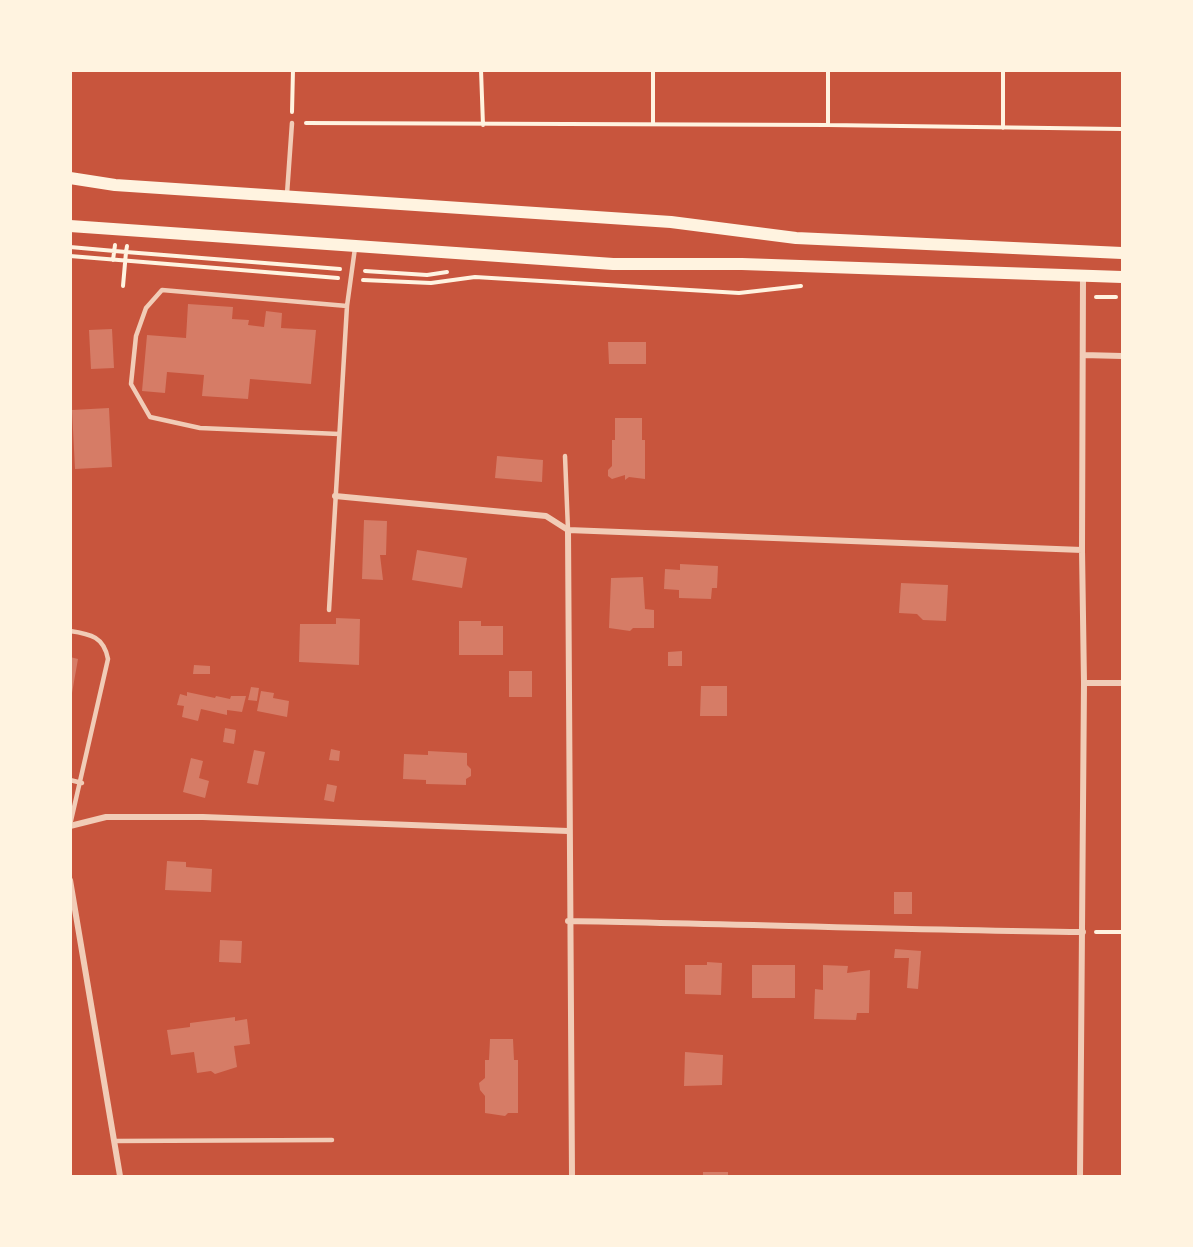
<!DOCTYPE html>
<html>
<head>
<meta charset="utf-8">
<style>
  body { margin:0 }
  #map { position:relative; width:1193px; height:1247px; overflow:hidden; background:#c8553d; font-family:"Fira Sans",sans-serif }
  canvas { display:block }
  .frame { position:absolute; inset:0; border:72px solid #fff3e0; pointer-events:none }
</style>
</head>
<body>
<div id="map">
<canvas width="1193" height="1247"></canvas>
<div class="frame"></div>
</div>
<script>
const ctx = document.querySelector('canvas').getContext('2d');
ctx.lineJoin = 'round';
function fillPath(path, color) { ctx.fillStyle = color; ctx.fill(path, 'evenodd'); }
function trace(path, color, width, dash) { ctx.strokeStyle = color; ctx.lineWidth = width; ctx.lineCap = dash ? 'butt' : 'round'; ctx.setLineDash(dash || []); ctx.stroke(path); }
fillPath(new Path2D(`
  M188 304 233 307 232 319 249 320 248 325 264 327 266 311 282 313 281 328 316 330 311 384 250 379 248 399 202 396 204 375 167 372 165 393 142 391 147 335 186 338Z
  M112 329 114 368 91 369 89 330Z
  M608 342H646V364H609Z
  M109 408 112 467 75 469 72 410Z
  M615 418H642V440H645V479L629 477 625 480V475L612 479 608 476V470L612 466V440H615Z
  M497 456 543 460 542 482 495 478Z
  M364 520 387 521 386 555H380L383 580 362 579Z
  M417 550 467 558 462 588 412 580Z
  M680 564 718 566 717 588H712L711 599 679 598V590L664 589 665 569 680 570Z
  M643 577 645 609 654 610V628H633L630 631 609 628 611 578Z
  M901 583 948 585 946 621 923 620 917 614 899 613Z
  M336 618 360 619 359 665 299 662 300 624H336Z
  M459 621H481V626H503V655H459Z
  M682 651V666H668V652Z
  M70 657 78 659 72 693H70Z
  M194 665 210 666V674H193Z
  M509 671H532V697H509Z
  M701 686H727V716H700Z
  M251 687 259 688 257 701 248 700Z
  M261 691 274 693 273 698 289 701 287 717 257 711Z
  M187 692 215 698 216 696 230 699 231 696H246L242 712 227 710V715L201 709 198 721 182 717 184 706 177 705 180 694 187 696Z
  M225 728 236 730 234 744 223 742Z
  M331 749 340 751 339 761 329 760Z
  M254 750 265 752 258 785 247 783Z
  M428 751 467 753V765L471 769V776L466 779V785L426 784V780L403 779 404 754 428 755Z
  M191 758 203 761 199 778 209 781 205 798 183 792Z
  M327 784 337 786 334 802 324 800Z
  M167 861 186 862V867L212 869 211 892 165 890Z
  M894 892H912V914H894Z
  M220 940 242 941 241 963 219 962Z
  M895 949 921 951 918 989 907 988 909 958H894Z
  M707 962 722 963 721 995 685 994V965H707Z
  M752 965H795V998H752Z
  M823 965 848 966 847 973 870 970 869 1013H857L856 1020 814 1019 815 989 823 990Z
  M235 1017V1021L247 1019 250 1044 234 1046 237 1067 215 1074 211 1071 197 1073 194 1052 171 1055 167 1030 190 1027V1023Z
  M490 1039H513L514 1060H518V1113H508L505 1116 485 1113V1096L480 1090 479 1083 485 1078V1060H489Z
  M685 1052 723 1055 722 1085 684 1086Z
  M703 1172H728V1176H703Z`), '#d67c66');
trace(new Path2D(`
  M481 70 483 125
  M653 70V124
  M828 70V125
  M1003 70V128
  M292 112 293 70
  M306 123 828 125 1122 129
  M127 246 126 252 340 269
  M70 247 126 252 123 286
  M70 256 338 278
  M113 260 115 245
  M365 271 427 275 447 272
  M363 280 431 283 475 277 739 293 801 286
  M1096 297H1116
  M1096 932H1122`), '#fff3e0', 4);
trace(new Path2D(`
  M287 194 292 123
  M339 434 200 428 150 417 131 384 136 336 146 308 162 290 347 306
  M565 456 568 530
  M329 610 347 306 355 248
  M70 631C91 634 104 637 108 659L70 825
  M70 780 82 783
  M115 1141 332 1140`), '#f1ccb7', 4.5);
trace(new Path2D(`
  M1083 355 1122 356
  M335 496 546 516 568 530
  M568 530 572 1176
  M568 530 1082 550
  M1084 683H1122
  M70 826 106 817H203L568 831
  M70 880 120 1176
  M568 921C740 924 911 930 1083 932
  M1080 1176 1084 683 1082 550 1083 276`), '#f1ccb7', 6);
trace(new Path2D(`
  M70 178 115 185 671 222 796 238 1122 253
  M70 226 613 264H742L1122 277`), '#fff3e0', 12);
</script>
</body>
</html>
